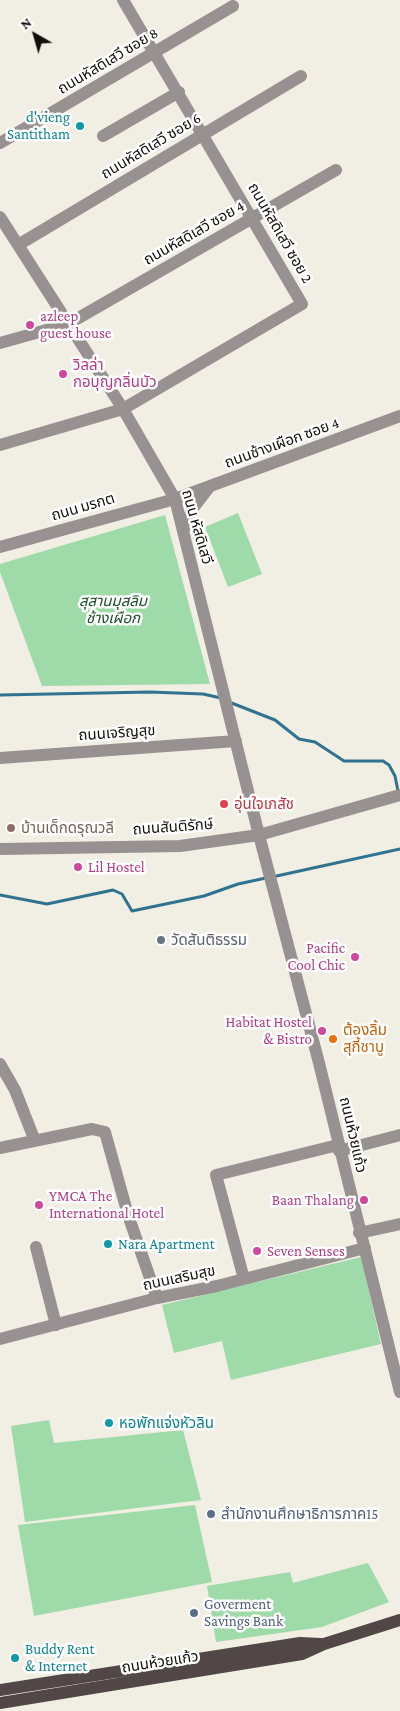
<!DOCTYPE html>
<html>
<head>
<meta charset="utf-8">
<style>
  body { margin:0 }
  #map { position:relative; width:400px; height:1711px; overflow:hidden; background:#f1eee3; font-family:"Crimson Pro",serif }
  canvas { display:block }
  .north { position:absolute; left:10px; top:10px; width:50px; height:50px; -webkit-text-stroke:4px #fff; paint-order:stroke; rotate:322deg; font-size:14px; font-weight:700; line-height:20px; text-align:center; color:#12100d }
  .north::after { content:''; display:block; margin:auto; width:18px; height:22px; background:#12100d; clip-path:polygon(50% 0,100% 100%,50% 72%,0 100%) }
</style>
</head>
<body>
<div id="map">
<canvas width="400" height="1711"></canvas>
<div class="north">N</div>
</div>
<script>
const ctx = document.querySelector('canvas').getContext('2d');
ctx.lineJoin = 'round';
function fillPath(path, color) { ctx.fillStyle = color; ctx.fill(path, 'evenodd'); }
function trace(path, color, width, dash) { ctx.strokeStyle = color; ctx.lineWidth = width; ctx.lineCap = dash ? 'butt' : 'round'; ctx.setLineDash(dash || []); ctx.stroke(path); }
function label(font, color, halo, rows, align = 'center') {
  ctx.font = font + ' "Crimson Pro","Noto Sans Thai",serif'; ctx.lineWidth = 5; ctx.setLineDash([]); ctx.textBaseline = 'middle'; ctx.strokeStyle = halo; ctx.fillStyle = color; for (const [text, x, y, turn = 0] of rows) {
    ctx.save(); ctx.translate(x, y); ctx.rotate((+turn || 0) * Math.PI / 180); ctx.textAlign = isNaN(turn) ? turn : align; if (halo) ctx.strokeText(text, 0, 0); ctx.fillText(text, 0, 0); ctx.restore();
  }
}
fillPath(new Path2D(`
  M238 513 262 574 228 587 205 527Z
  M165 515 210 684 42 686 0 572V564Z
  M361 1257 381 1344 231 1380 222 1341 174 1353 162 1305Z
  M49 1420 54 1443 183 1430 201 1500 25 1522 11 1426Z
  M195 1505 212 1582 34 1616 18 1525Z
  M368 1563 389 1602 322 1627 216 1642 207 1586 290 1572 293 1583Z`), '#9fdaa9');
trace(new Path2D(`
  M0 695 150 692 203 694 221 698
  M229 702 275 720 299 739 315 742 344 761H383L389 765 395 776 398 791
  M272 877 400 849
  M0 895 47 904 113 890 122 894 132 911 204 896 238 884 266 878`), '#2f7390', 3);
trace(new Path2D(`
  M103 136 179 92
  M0 143 233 6
  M0 217 123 409 175 499 259 835 319 1063 400 1392
  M18 245 301 76
  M0 343 68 324 336 170
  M0 445 123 409 302 304 123 0
  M183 531 193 508 210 486
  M0 547 175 499 400 416
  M0 758 236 741
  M0 849 180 846 259 835 400 795
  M0 1064 15 1090 35 1141
  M0 1148 92 1129 105 1132 128 1215 157 1298
  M339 1151 400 1135
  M359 1233 400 1224
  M36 1247 56 1325
  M244 1279 216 1175 338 1145
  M0 1339 157 1298 217 1286 365 1248`), '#979191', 12);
trace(new Path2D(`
  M0 1690 300 1643 321 1644
  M0 1703 302 1654 324 1644 400 1620`), '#504746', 12);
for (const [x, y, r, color] of [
  [80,126,5,"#0f9aa8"],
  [30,325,5,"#d1479c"],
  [63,374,5,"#d1479c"],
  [224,804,5,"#e0444e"],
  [11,828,5,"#8d6e63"],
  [78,867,5,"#d1479c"],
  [161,940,5,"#6b7280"],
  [355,957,5,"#d1479c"],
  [322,1031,5,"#d1479c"],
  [333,1039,5,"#e8710a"],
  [364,1200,5,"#d1479c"],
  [39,1205,5,"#d1479c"],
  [108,1244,5,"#0f9aa8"],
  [257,1251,5,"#d1479c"],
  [109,1423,5,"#0f9aa8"],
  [211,1514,5,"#5c6f8a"],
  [194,1613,5,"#5c6f8a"],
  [15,1658,5,"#0f9aa8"]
]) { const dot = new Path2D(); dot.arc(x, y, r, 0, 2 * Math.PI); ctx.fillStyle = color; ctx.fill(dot); trace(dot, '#fff', 2); }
label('15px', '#12100d', '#fff', [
  ["ถนนหัสดิเสวี ซอย 8",108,61,-31],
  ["ถนนหัสดิเสวี ซอย 6",151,146,-31],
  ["ถนนหัสดิเสวี ซอย 4",194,233,-30],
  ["ถนนหัสดิเสวี ซอย 2",280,233,60],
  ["ถนนช้างเผือก ซอย 4",282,443,-20],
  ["ถนน มรกต",83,507,-16],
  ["ถนน หัสดิเสวี",197,527,74],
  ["ถนนเจริญสุข",117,733,-4],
  ["ถนนสันติรักษ์",173,827,-4],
  ["ถนนห้วยแก้ว",353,1135,77],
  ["ถนนเสริมสุข",179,1278,-12],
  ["ถนนห้วยแก้ว",160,1662,-9]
]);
label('15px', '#0d838f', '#fff', [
  ["d'vieng",70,117,"right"],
  ["Santitham",70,134,"right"],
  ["Nara Apartment",118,1244],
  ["หอพักแจ่งหัวลิน",119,1423],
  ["Buddy Rent",25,1649],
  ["& Internet",25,1666]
], 'left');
label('15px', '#b23c85', '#fff', [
  ["azleep",40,316],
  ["guest house",40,333],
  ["วิลล่า",73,365],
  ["กอบุญกลิ่นบัว",73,382],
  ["Lil Hostel",88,867],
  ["Pacific",345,948,"right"],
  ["Cool Chic",345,965,"right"],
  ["Habitat Hostel",312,1022,"right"],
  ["& Bistro",312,1039,"right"],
  ["YMCA The",49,1196],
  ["International Hotel",49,1213],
  ["Baan Thalang",354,1200,"right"],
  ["Seven Senses",267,1251]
], 'left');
label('italic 15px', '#1d502a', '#fff', [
  ["สุสานมุสลิม",113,601],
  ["ช้างเผือก",113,618]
]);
label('15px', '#be3a42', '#fff', [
  ["อุ่นใจเภสัช",234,804]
], 'left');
label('15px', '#785e54', '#fff', [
  ["บ้านเด็กดรุณวลี",21,828]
], 'left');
label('15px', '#5b616d', '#fff', [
  ["วัดสันติธรรม",171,940]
], 'left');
label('15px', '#c56008', '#fff', [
  ["ต้องลิ้ม",343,1030],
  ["สุกี้ชาบู",343,1047]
], 'left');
label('15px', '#4e5e75', '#fff', [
  ["สำนักงานศึกษาธิการภาค15",221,1514],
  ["Goverment",204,1604],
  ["Savings Bank",204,1621]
], 'left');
</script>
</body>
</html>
